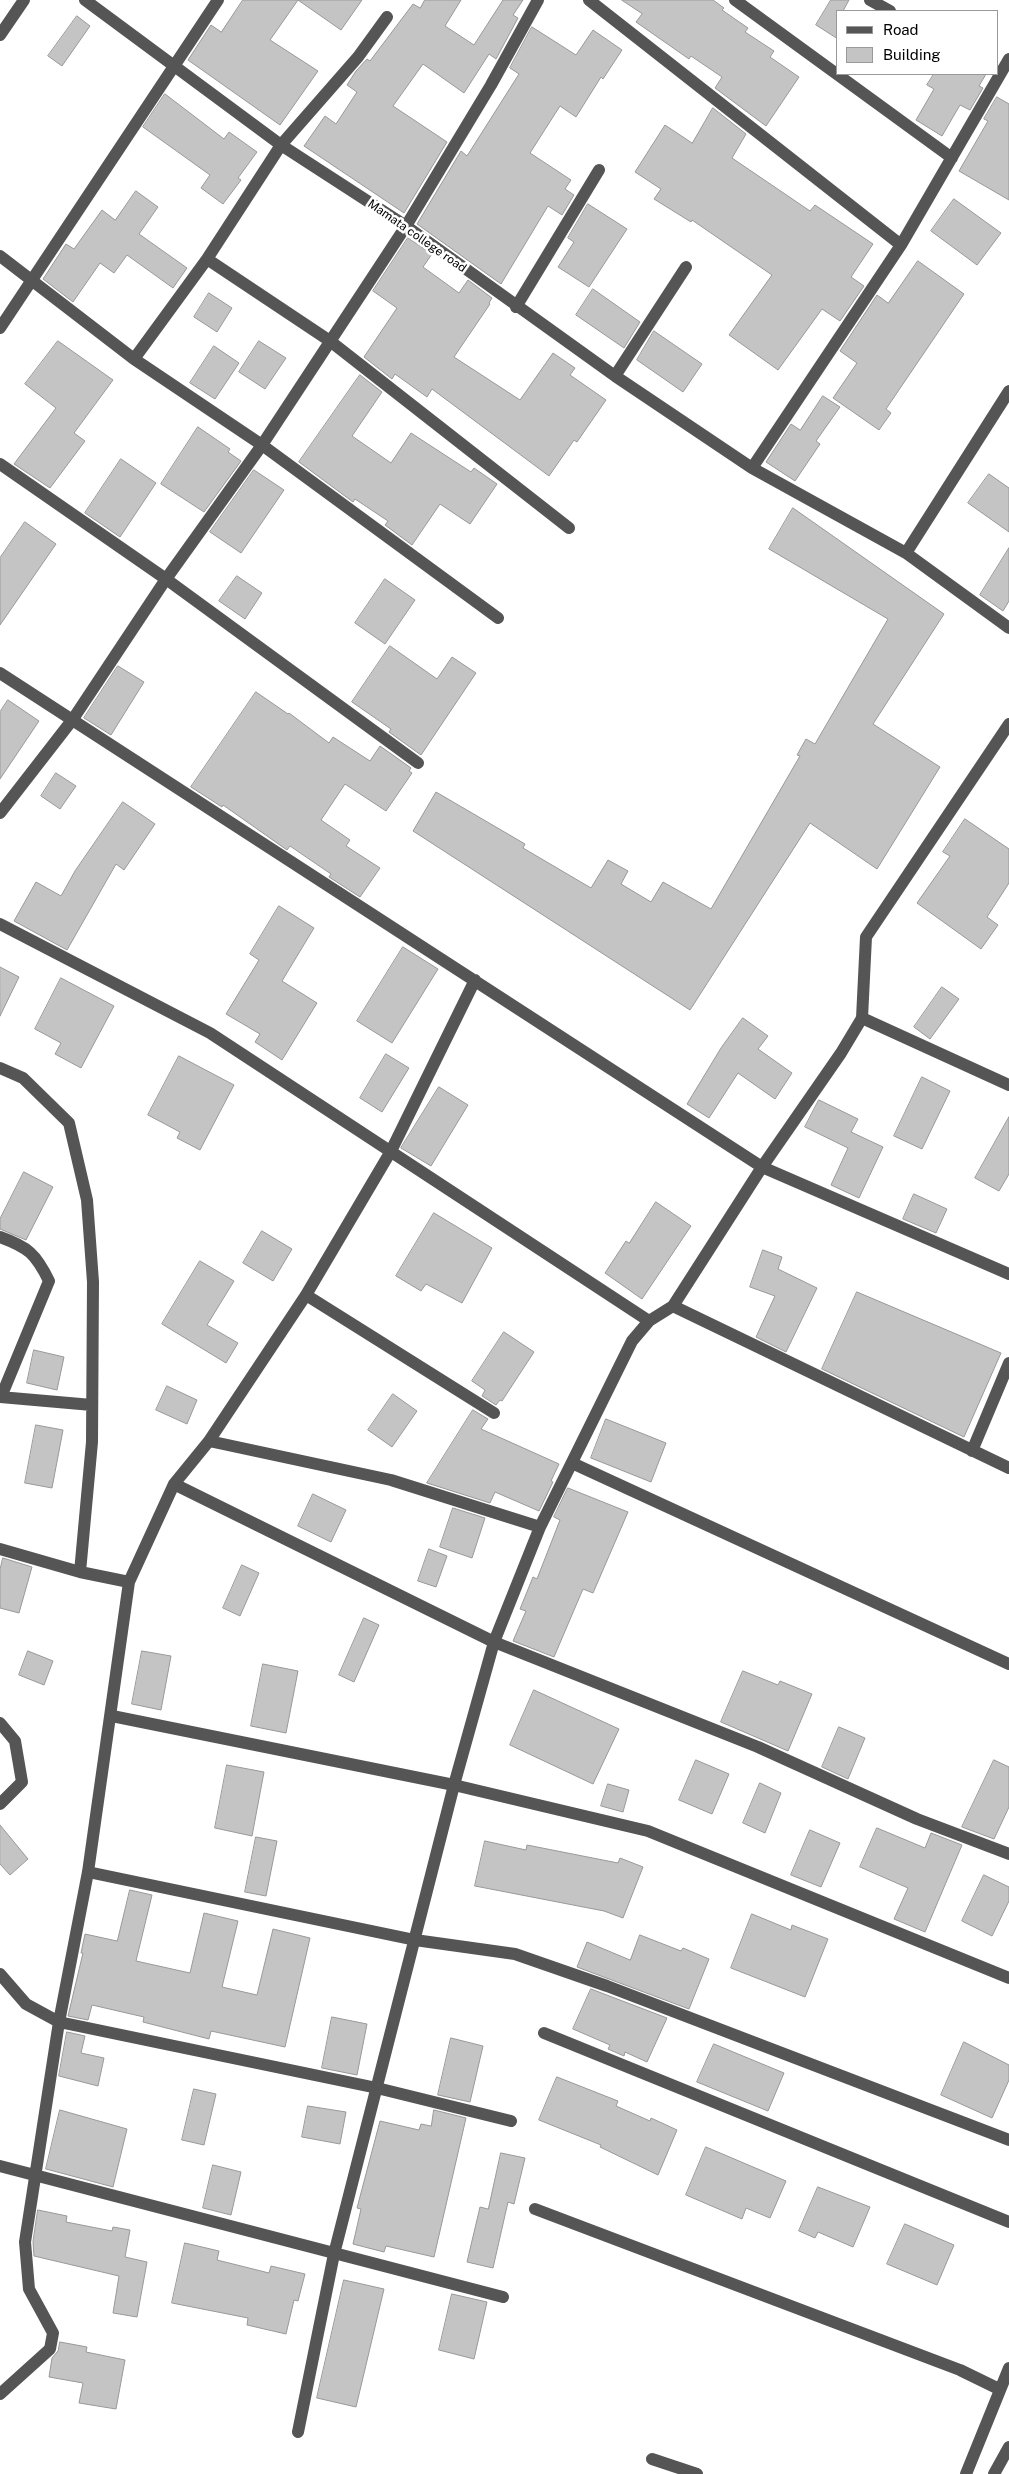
<!DOCTYPE html>
<html>
<head>
<meta charset="utf-8">
<style>
  body { margin:0 }
  #map { position:relative; width:1009px; height:2474px; overflow:hidden; background:#fff; font-family:"Public Sans",sans-serif }
  canvas { display:block }
  .legend { position:absolute; left:836px; top:10px; width:162px; height:65px; box-sizing:border-box; background:#fff; border:1px solid #999; margin:0; padding:6px 9px; list-style:none; font-size:15px; color:#000 }
  .legend li { display:flex; align-items:center; gap:10px; height:25px }
  .legend b { width:25px; border:1px solid #999 }
</style>
</head>
<body>
<div id="map">
<canvas width="1009" height="2474"></canvas>
<ul class="legend">
<li><b style="height:6px;background:#555"></b>Road</li>
<li><b style="height:14px;background:#c4c4c4"></b>Building</li>
</ul>
</div>
<script>
const ctx = document.querySelector('canvas').getContext('2d');
ctx.lineJoin = 'round';
function fillPath(path, color) { ctx.fillStyle = color; ctx.fill(path, 'evenodd'); }
function trace(path, color, width, dash) { ctx.strokeStyle = color; ctx.lineWidth = width; ctx.lineCap = dash ? 'butt' : 'round'; ctx.setLineDash(dash || []); ctx.stroke(path); }
function label(font, color, halo, rows, align = 'center') {
  ctx.font = font + ' "Public Sans",sans-serif'; ctx.lineWidth = 5; ctx.setLineDash([]); ctx.textBaseline = 'middle'; ctx.strokeStyle = halo; ctx.fillStyle = color; for (const [text, x, y, turn = 0] of rows) {
    ctx.save(); ctx.translate(x, y); ctx.rotate((+turn || 0) * Math.PI / 180); ctx.textAlign = isNaN(turn) ? turn : align; if (halo) ctx.strokeText(text, 0, 0); ctx.fillText(text, 0, 0); ctx.restore();
  }
}
const building = new Path2D(`
  M243 0H362L341 30 298 0 270 40 318 71 280 125 188 60 211 25 221 32Z
  M425 0H461L445 26 474 45 503 0H523L513 15 518 18 496 59 489 54 464 93 423 64 393 106 447 142 404 213 304 146 325 116 336 124 357 92 347 85 356 71 367 59 370 61 413 4 420 8Z
  M622 0H713L724 8 722 10 748 28 745 32 774 51 770 57 799 77 766 126 715 88 722 77 691 56 689 59 636 22 642 14Z
  M831 0H849L843 11H838V39L816 25Z
  M77 16 90 26 62 66 48 56Z
  M532 27 576 55 593 30 622 50 603 79 601 77 576 117 560 106 530 153 571 180 565 189 574 195 562 215 548 206 501 284 417 224 461 151 467 156 519 74 510 68Z
  M934 74H986L979 86 983 88 970 110 960 105 942 136 916 120 934 89 927 85Z
  M165 94 224 139 229 132 257 152 238 178 241 180 223 204 201 188 210 175 143 127Z
  M997 97 1009 104V200L959 171 988 121 984 119Z
  M713 108 746 134 732 158 810 211 815 205 873 244 851 277 864 286 840 321 822 309 778 370 729 335 772 275 692 220 691 222 654 199 661 189 635 172 665 125 692 143Z
  M136 191 158 207 139 234 187 268 173 288 127 255 114 273 100 263 73 302 43 279 66 244 74 249 102 210 115 220Z
  M954 199 1001 233 977 265 931 231Z
  M588 204 627 229 589 287 558 267 574 242 568 238Z
  M408 238 432 254 423 267 459 293 468 280 492 298 489 303 490 304 454 357 520 400 553 353 575 368 570 375 606 400 577 442 574 440 549 476 432 389 427 397 395 374 392 379 364 357 397 308 373 291Z
  M918 261 964 294 886 409 891 413 879 430 833 398 857 363 840 351 877 295 888 303Z
  M593 289 640 322 624 348 576 315Z
  M209 293 232 308 217 332 194 317Z
  M654 331 702 364 683 392 637 360Z
  M58 341 113 380 74 433 85 441 50 488 14 464 56 408 25 384Z
  M259 341 286 358 265 389 239 372Z
  M214 346 239 363 215 399 190 383Z
  M360 375 382 392 352 436 391 463 411 433 471 472 474 468 497 484 470 524 440 504 412 545 385 525 388 521 355 499 353 502 299 462Z
  M823 396 840 407 816 441 820 444 795 481 766 462 791 424 800 430Z
  M198 427 230 449 228 452 241 461 204 512 161 484Z
  M121 459 156 483 120 537 85 513Z
  M254 470 284 490 241 553 210 532Z
  M989 474 1009 488V532L968 503Z
  M793 508 944 614 873 724 940 767 877 869 810 823 690 1010 413 831 436 792 525 844 523 848 591 888 608 860 628 871 621 884 651 902 663 882 711 909 800 756 797 755 806 739 815 744 888 619 769 549Z
  M25 522 56 544 0 625V558Z
  M1009 548V601L1003 611 980 595Z
  M237 576 262 593 245 619 219 601Z
  M385 579 415 600 385 644 355 623Z
  M390 646 437 679 452 657 476 673 421 755 389 732 391 729 352 702Z
  M118 666 144 682 111 735 84 718Z
  M256 692 288 714 289 713 329 743 333 737 370 761 380 746 411 768 409 771 412 773 386 811 345 784 321 820 350 840 346 846 380 868 360 897 329 877 331 874 290 846 287 850 223 805 222 807 191 787Z
  M8 700 39 721 0 779V712Z
  M56 773 76 786 60 809 41 796Z
  M123 802 155 824 124 870 116 864 67 950 14 921 36 882 61 896 75 871Z
  M965 819 1009 849V883L987 917 998 925 981 949 917 903 950 856 943 852Z
  M279 906 314 928 282 981 317 1003 282 1060 255 1042 260 1034 226 1014 259 960 250 954Z
  M403 947 438 969 392 1043 357 1021Z
  M0 967 19 977 0 1016Z
  M61 978 114 1006 81 1068 55 1054 61 1043 35 1029Z
  M942 987 959 999 930 1039 914 1027Z
  M743 1018 768 1036 758 1049 792 1073 775 1099 738 1073 709 1118 687 1104 721 1048Z
  M386 1054 409 1068 382 1112 360 1098Z
  M179 1056 234 1085 200 1150 177 1138 180 1132 148 1115Z
  M922 1077 950 1091 922 1149 894 1136Z
  M439 1087 468 1105 431 1166 401 1148Z
  M819 1100 858 1119 851 1132 883 1147 859 1198 831 1185 848 1148 805 1127Z
  M1009 1117V1174L999 1191 975 1178Z
  M24 1172 53 1187 26 1240 0 1229V1219Z
  M914 1194 947 1209 936 1233 903 1219Z
  M656 1202 691 1226 642 1299 605 1273 626 1241 629 1243Z
  M434 1213 492 1248 462 1303 426 1284 421 1291 396 1276Z
  M262 1231 292 1249 273 1281 243 1263Z
  M763 1250 782 1257 778 1269 817 1288 786 1352 756 1337 775 1296 750 1287Z
  M200 1261 234 1281 207 1325 238 1343 226 1363 162 1324Z
  M857 1292 1001 1353 964 1437 822 1369Z
  M504 1332 534 1352 502 1401 500 1400 496 1405 482 1396 485 1390 472 1381Z
  M34 1350 64 1357 57 1390 27 1383Z
  M167 1386 197 1400 187 1424 156 1410Z
  M393 1394 417 1411 392 1447 368 1430Z
  M473 1410 488 1419 481 1429 559 1464 551 1481 553 1482 539 1511 495 1492 490 1503 427 1483Z
  M606 1419 666 1443 651 1482 591 1458Z
  M36 1425 63 1430 52 1488 25 1483Z
  M568 1488 628 1512 593 1593 583 1589 554 1657 513 1641 526 1611 520 1609 533 1577 537 1579 560 1520 554 1517Z
  M313 1494 346 1510 331 1542 298 1526Z
  M453 1508 485 1518 472 1558 440 1547Z
  M429 1549 447 1556 436 1587 418 1581Z
  M3 1558 32 1567 19 1613 0 1608V1570Z
  M242 1565 259 1573 240 1616 223 1608Z
  M364 1618 379 1625 354 1682 339 1675Z
  M28 1651 53 1661 44 1685 19 1675Z
  M142 1651 171 1656 161 1710 132 1704Z
  M263 1664 298 1671 286 1733 251 1726Z
  M743 1671 778 1685 780 1681 812 1694 788 1751 721 1722Z
  M534 1690 619 1729 593 1784 510 1745Z
  M839 1727 865 1738 848 1779 822 1767Z
  M696 1760 729 1774 712 1814 679 1800Z
  M994 1760 1009 1767V1807L994 1839 962 1827Z
  M227 1765 264 1772 252 1836 215 1828Z
  M760 1783 781 1793 765 1833 743 1823Z
  M608 1784 629 1790 623 1812 601 1806Z
  M0 1825 28 1859 10 1875 0 1864Z
  M877 1828 925 1848 931 1833 962 1845 925 1932 894 1919 908 1888 860 1867Z
  M810 1830 840 1843 821 1887 791 1875Z
  M256 1837 277 1841 266 1896 245 1892Z
  M485 1841 526 1850 527 1845 618 1863 620 1858 643 1867 623 1918 604 1911 475 1886Z
  M984 1875 1009 1887V1901L992 1936 962 1921Z
  M130 1890 152 1895 136 1961 190 1973 204 1913 238 1921 222 1987 257 1995 273 1929 310 1938 285 2047 211 2031 209 2039 143 2022 144 2017 92 2005 88 2020 68 2016 83 1953H81L85 1934 117 1941Z
  M752 1914 791 1930 792 1925 828 1939 805 1997 731 1968Z
  M640 1935 681 1951 683 1948 709 1959 689 2009 577 1967 587 1942 630 1960Z
  M591 1989 667 2018 647 2062 625 2052 624 2056 608 2049 610 2045 573 2029Z
  M332 2017 367 2024 357 2075 322 2068Z
  M67 2032 85 2036 81 2053 104 2058 98 2086 59 2076Z
  M451 2038 483 2046 470 2102 438 2095Z
  M964 2042 1009 2065V2080L992 2118 941 2095Z
  M714 2044 784 2073 768 2111 697 2082Z
  M557 2077 618 2101 616 2106 650 2121 651 2118 677 2130 658 2175 600 2147 601 2145 539 2120Z
  M194 2089 216 2094 204 2145 182 2140Z
  M308 2106 346 2112 340 2144 302 2137Z
  M60 2110 127 2129 113 2187 46 2169Z
  M434 2110 466 2118 434 2257 386 2246 384 2252 353 2244 361 2209 357 2208 380 2121 419 2130 421 2124 431 2126Z
  M706 2147 786 2181 770 2218 746 2208 742 2219 686 2195Z
  M501 2153 525 2158 514 2204 508 2202 493 2268 467 2262 480 2207 488 2209Z
  M213 2165 241 2172 231 2215 203 2208Z
  M818 2187 870 2207 853 2247 818 2232 815 2238 799 2231Z
  M38 2210 67 2216 66 2222 112 2231 113 2227 130 2230 125 2257 147 2262 137 2317 113 2313 119 2276 34 2256 33 2242Z
  M905 2224 954 2245 937 2285 887 2264Z
  M185 2243 219 2251 217 2260 269 2273 271 2266 305 2274 298 2301 294 2300 286 2334 247 2325 248 2318 172 2303Z
  M344 2280 384 2289 356 2407 317 2398Z
  M452 2294 487 2302 474 2359 439 2350Z
  M60 2342 87 2347 86 2352 125 2360 116 2409 79 2403 83 2383 49 2377 52 2358 58 2351Z`);
fillPath(building, '#c4c4c4');
trace(building, '#999', 1);
trace(new Path2D(`
  M85 0 281 145 406 226 615 376 752 468 906 553 1009 628
  M589 0 901 245
  M735 0 952 158
  M870 0 890 11
  M0 35 24 0
  M0 256 134 359 262 445 498 618
  M207 259 330 341 569 528
  M516 307 599 170
  M0 328 218 0
  M134 359 207 259 281 145 358 57 387 17
  M615 376 686 267
  M0 464 166 579 418 763
  M752 468 901 245 1009 59
  M906 553 1009 391
  M0 673 762 1167 1009 1274
  M1009 724 866 937 862 1018 841 1053 762 1167 673 1306 649 1321 632 1341 540 1527 494 1642 758 1747 917 1819 1009 1854
  M0 813 73 719 166 579 262 445 406 226 491 85 538 0
  M0 924 210 1033 649 1321
  M862 1018 1009 1085
  M0 1068 23 1078 69 1123 87 1200 93 1282 92 1442 80 1572
  M0 1237C28 1247 36 1254 49 1281L1 1397
  M306 1295 494 1413
  M673 1306 1009 1468
  M0 1397 92 1405
  M209 1441 391 1480 540 1527
  M972 1451 1009 1363
  M572 1463 1009 1664
  M174 1484 494 1642 454 1785 334 2254 298 2432
  M0 1549 80 1572 129 1582 88 1872 59 2022 25 2242 29 2289 53 2333 50 2349 0 2394
  M129 1582 174 1484 209 1441 306 1295 391 1151 475 980
  M112 1716 454 1785 648 1831 1009 1978
  M0 1723 15 1741 22 1782 0 1804
  M88 1872 415 1940 515 1954 607 1986 1009 2140
  M0 1974 26 2004 59 2022 377 2088 511 2121
  M544 2033 1009 2222
  M0 2166 503 2297
  M535 2209 960 2370 999 2389
  M652 2459 697 2474
  M966 2474 1009 2368
  M994 2474 1009 2447`), '#555', 12);
label('12px', '#000', '#fff', [
  ["Mamata college road",417,236,35]
]);
</script>
</body>
</html>
